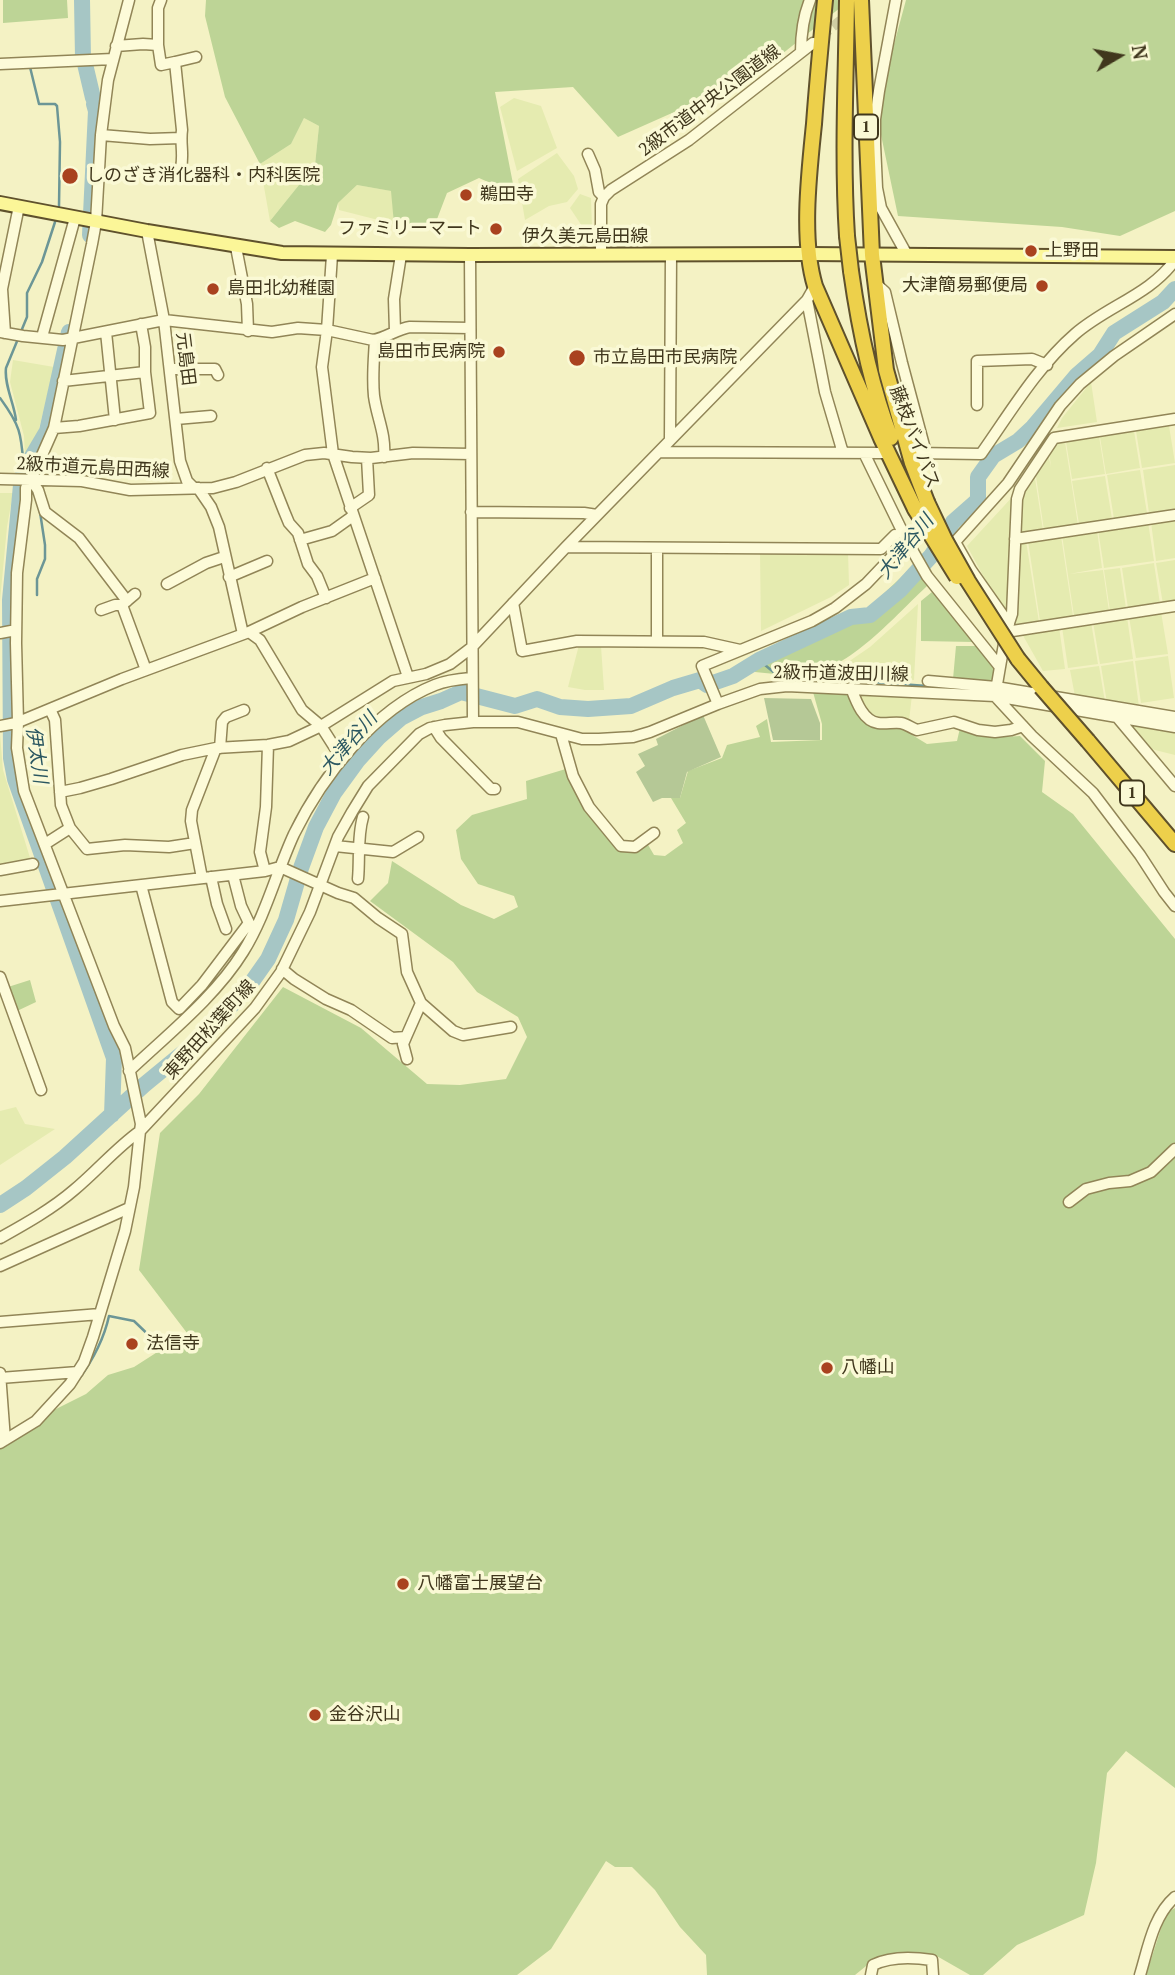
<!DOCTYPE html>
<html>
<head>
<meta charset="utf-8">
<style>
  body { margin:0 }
  #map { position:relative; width:1175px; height:1975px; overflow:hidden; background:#f4f2c4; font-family:"PT Serif",serif }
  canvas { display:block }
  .north { position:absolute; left:1084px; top:21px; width:70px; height:70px; -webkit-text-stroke:5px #faf9d5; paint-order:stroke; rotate:80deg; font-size:19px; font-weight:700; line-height:28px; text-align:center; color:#40371d }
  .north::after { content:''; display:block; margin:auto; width:24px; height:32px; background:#40371d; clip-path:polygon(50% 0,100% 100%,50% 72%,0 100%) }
</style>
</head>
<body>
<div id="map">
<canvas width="1175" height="1975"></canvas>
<div class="north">N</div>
</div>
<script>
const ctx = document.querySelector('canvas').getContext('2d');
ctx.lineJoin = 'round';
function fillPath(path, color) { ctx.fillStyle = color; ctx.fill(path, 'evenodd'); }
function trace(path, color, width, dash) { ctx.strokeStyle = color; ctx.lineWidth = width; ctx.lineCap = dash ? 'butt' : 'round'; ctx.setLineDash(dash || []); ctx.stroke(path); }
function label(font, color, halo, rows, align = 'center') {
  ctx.font = font + ' "PT Serif","Noto Sans JP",serif'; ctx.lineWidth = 7; ctx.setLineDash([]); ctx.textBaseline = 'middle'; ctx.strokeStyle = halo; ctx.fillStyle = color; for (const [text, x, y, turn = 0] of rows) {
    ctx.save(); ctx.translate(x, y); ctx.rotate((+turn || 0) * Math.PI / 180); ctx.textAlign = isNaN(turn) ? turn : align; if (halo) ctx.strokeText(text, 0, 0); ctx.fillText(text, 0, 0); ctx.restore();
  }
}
fillPath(new Path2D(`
  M514 98 541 106 557 148 517 171 500 107Z
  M304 118 319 126 315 165 270 221 260 164 291 144Z
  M557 153 574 176 578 189 567 202 549 206 525 220 518 179Z
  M357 185 392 191 394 224 339 210 338 203Z
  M580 194 591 198 592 229H584L570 208Z
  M13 360 54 367 37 437 25 456 24 436 10 382Z
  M1091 382 1097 422 1057 428 1062 418Z
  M1169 426 1175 463 1142 468 1136 431Z
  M1134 431 1140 468 1106 474 1100 437Z
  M1099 436 1105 474 1072 479 1066 442Z
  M1065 442 1078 525 1044 530 1035 470 1048 453 1051 467 1049 451 1054 443Z
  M1175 465V509L1149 513 1143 470Z
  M1140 470 1147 513 1114 519 1107 475Z
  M1034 472 1043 530 1020 534 1022 491Z
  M1105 476 1112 519 1079 524 1072 481Z
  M0 493H13L7 527 0 601Z
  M1015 494 1009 612 999 605 967 546Z
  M1175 517V558L1156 561 1151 522Z
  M1148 522 1154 561 1104 568 1098 530Z
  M1097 530 1102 568 1069 574 1103 570 1109 611 1074 616 1062 535Z
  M1061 536 1073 616 1040 621 1028 541Z
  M1026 541 1039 622 1016 626 1018 543Z
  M760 552H848L849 585 831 597 761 631Z
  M1175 560V602L1163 604 1156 563Z
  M1154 563 1160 604 1128 608 1122 568Z
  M1120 568 1126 608 1110 611 1104 570Z
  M918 604 914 680 832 673 870 647Z
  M1161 612 1168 654 1136 658 1129 617Z
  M1127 617 1133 659 1100 664 1093 622Z
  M1091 622 1098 664 1068 668 1062 627Z
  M1059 627 1065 669 1043 671 1021 632Z
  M579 645 601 646 604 690H585L568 687Z
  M1168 656 1174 698 1141 703 1135 661Z
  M1133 661 1139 707 1107 703 1101 666Z
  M1099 666 1105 702 1075 696 1070 670Z
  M856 691 912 695 909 721 881 722 858 703Z
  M1133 725 1175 730V755L1151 749 1133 729Z
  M0 734 3 770 31 861 0 867Z
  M16 1107 25 1124 55 1129 0 1165V1111Z`), '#e5ebb0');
fillPath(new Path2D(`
  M3 0H67L68 18 3 23Z
  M206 0H850L753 77 618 137 573 87 495 92 515 194 479 178 447 193 434 227 412 230 394 224 391 191 357 185 338 203 331 225 325 232 295 221 279 228 270 221 315 165 319 126 304 118 291 144 260 164 225 97 205 16Z
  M906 0H1175V211L1120 236 1062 227 898 216 876 111Z
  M913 566 928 585C896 615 849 670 805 675 789 677 771 673 755 672L754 667 822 638 861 615Z
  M932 592 974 642 921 641V601Z
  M956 646H977L995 665 994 685 953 679Z
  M850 690 866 721 899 727 927 744 957 741 960 728C981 736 998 738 1020 736L1045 761 1042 792 1073 814 1175 939V1788L1126 1751 1107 1773 1096 1863 1084 1915 1017 1945 983 1975H970L935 1955H910L871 1962 855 1975H707L706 1955 680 1927 655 1890 632 1867H615L606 1861 551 1949 517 1975H0V1448L52 1411 86 1394 108 1375 134 1367 187 1333 139 1270 160 1133 199 1094 283 987 361 1028 427 1084 460 1085 506 1079 527 1037 518 1017 477 992 453 962 370 901 388 883 392 861 461 905 494 919 518 907 514 896 478 884 461 859 456 830 472 815 527 799 526 781 569 768 620 849 647 843 654 855 665 856 683 843 677 830 686 823 671 798H680L688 771 722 758 727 745 760 737 756 726 767 719 771 742 822 740V724L813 692Z
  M30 980 36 1002 17 1011 8 987Z
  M1175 1908V1975H1146L1166 1913Z`), '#bdd496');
fillPath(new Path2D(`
  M764 698 811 699 820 723V740H773Z
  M703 715 721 757 687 772 680 798H662L653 802 636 772 645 766 638 754 658 745 656 739Z`), '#b5c896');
trace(new Path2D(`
  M30 67 39 104H55L57 106 60 142 59 206
  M0 398C22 428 21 435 24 470
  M16 420C14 403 4 385 6 368L27 317V293L42 262 55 222
  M37 595V579L45 559V545L40 512
  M759 660 777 675 968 689
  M79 1379C92 1361 104 1339 109 1316L134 1321 159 1345
  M47 1416 69 1392`), '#6c9696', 2.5);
trace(new Path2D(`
  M82 0 83 57
  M85 64 93 98
  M90 235 96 111 94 104
  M69 332 47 431 24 470 21 485 10 600 11 758 15 779 114 1058 112 1115
  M0 1205 26 1188 65 1157 144 1085 189 1048 222 1016 249 986 268 959 286 920 301 868 316 827 334 793 358 760 378 738 401 718 422 707 441 701 461 692 515 706 537 699 560 707 588 709 631 706 673 688 700 680 707 685 733 676 759 660 851 617 870 615 900 590 931 556 953 522 978 500V477L993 456 1018 441 1033 427 1077 375 1100 355 1114 333 1163 302 1175 289`), '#a6c6c5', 16);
trace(new Path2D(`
  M821 36 864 2`), '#d0cda3', 10, [10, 5]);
const minor = new Path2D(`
  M896 0 879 91 875 119V144L877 188 881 208 907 255
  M158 45V8L161 0
  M116 46 143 44 158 45 161 65 175 62 182 130C180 143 184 155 181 167
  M801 52C801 33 803 17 810 0
  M175 62 196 57
  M0 64 113 59
  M101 135 150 139 181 138
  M588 154 595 170 599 192 604 197
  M147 231 164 320 180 461 187 481 194 488
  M236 247 247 304 248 331
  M601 254V204L604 197 611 190 689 140 813 43
  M332 255 327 330 322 367 333 454 408 677
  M470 255 473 722
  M875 283 885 292 902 363 926 453
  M807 300 825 392 843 453
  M395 331 394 299 401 255
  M0 332 23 336 63 340 164 320 272 332 298 328 327 330 373 340C386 338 397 329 410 327L470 328
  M106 332 115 420
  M5 333 2 289 19 206
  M42 337 75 218
  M375 340C374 358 372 377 374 396 377 418 386 434 384 457
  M171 369H215L218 375
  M63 381 145 372
  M977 405V361L1032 359 1047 365
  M176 419 211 416
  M1175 419 1054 438 1020 489 1017 499 1012 614 1006 632 995 696 1032 736 1093 793 1140 855 1164 892 1175 906
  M54 428 79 426 150 413 145 372V347L141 324
  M670 439 671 254
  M659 452 883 453
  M864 453 907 541 927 576 1000 667
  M919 464 915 453 981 454C1010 413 1037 367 1075 334 1107 306 1150 295 1175 260
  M267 468 284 511 289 523 298 533 308 564 317 576 326 598
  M0 479 82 481 130 490 213 488 236 482 305 455 324 453 352 457 371 458 413 453 471 454
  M31 480 38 490 45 512 79 538 127 601
  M198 488 211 507 219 527 243 634
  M350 508 369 495 367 458
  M471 512 584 513 597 515
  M1015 539 1175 515
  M300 540 332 531 353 516
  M566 547 881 549 895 535
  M229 577 267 561
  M167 584 206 563 224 557
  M135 594 122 605 146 670
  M513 603 522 651 577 641 704 642 740 650
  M101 610 115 605H122
  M1009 624 971 570 955 542 1008 483 1060 406 1080 384 1114 356 1175 314
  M249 632 260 640 302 710 321 726 335 748
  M1006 632 1175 606
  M0 633 16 630
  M657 641V548
  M928 681 996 687 1175 717
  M851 688C856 701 863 721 878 723 886 724 894 722 901 723 907 724 911 728 917 730L954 722 978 730 995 732 1011 730 1023 726
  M718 704 702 666 812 621 835 608 866 584 907 541 921 530 926 522
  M50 709 55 720 61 805 70 828 87 849 125 845 169 847 195 843
  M1117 717 1175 786
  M0 726 16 723 122 679 249 632 302 607 375 578
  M434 727 441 738 491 789H495
  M561 734 573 776 589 807 621 846 635 847 654 833
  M220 748 222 722 226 717 244 710
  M60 792 80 788 111 779 182 755 216 748 268 745 289 741 321 726 393 681 426 674 450 664 471 648 566 547 807 300 815 286
  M45 844 70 828
  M335 846 393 852 418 837
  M0 870 33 864
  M265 871 260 852 266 807 268 745
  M211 877 217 904 226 929
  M202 878 191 821 192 810 216 748
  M358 879C360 858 357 837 363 817
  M141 885 172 1002 179 1009 202 985 249 923 241 906 233 875
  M0 901 265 871 280 867 338 893 354 898 378 918 402 934 407 972 421 1003 453 1031 463 1035 511 1027
  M282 969 294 979 326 999 351 1010 392 1038 406 1037 421 1003
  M0 977 41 1090
  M406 1037 403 1044 407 1059
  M129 1071C167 1035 216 996 243 952 266 915 276 873 294 834 322 777 374 709 435 685 447 680 459 679 471 678
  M1069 1202 1086 1189 1109 1183 1130 1181 1151 1172 1175 1149
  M0 1238C25 1224 52 1209 74 1190 97 1171 116 1148 140 1131L255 1008 281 972 310 912 338 837 352 812 368 786 419 734 430 728 445 725 473 722H518L582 739H599L633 737 650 732 718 704 760 689 787 686 995 696 1175 727
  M0 1266 129 1208
  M0 1322 100 1314
  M0 1373 5 1440
  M0 1378 78 1372
  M0 1443 36 1421 70 1384 84 1362 93 1337 125 1231 134 1187 140 1131 141 1124 125 1048 114 1026 24 791 17 748 18 722 16 643 17 573 26 500V488L31 480 54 428 92 244 96 222 101 135 108 80 129 0
  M871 1975 873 1965C891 1956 913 1957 932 1960L933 1975
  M1140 1975C1148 1949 1153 1916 1175 1897`);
const major = new Path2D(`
  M0 203 147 231 282 253 470 255 809 254 1175 257`);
const highway = new Path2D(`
  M825 0C821 41 817 83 814 124 809 173 801 240 815 286L881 438 915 509
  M861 0 872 255 886 370 912 463 927 502
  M847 236C842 158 846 79 847 0
  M851 271C859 328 870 384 891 438
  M1018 659 1041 687
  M1088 741 1175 844`);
trace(minor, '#918557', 13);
trace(major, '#5f512c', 16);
trace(highway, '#5f512c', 18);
trace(minor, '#fdfbd9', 10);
trace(major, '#fbf698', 12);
trace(highway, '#edd04b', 14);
const highwayBridge = new Path2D(`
  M847 236 851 271
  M927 502 945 540 968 581 1018 659
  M915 509 957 577
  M1041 687 1088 741`);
trace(highwayBridge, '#5f512c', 18, []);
trace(highwayBridge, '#edd04b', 14);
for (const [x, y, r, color] of [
  [70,176,9,"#a9421f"],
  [466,195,7,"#a9421f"],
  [496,229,7,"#a9421f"],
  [1031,251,7,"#a9421f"],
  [1042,286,7,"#a9421f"],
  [213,289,7,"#a9421f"],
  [499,352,7,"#a9421f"],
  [577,358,9,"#a9421f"],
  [132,1344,7,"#a9421f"],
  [827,1368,7,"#a9421f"],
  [403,1584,7,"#a9421f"],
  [315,1715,7,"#a9421f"]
]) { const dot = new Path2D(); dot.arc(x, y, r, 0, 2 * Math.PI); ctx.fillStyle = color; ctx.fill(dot); trace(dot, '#faf9d5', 2.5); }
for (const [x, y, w] of [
  [866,127,24],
  [1132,793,24]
]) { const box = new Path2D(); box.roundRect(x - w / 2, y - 12.5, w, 25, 5); ctx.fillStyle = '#faf9d5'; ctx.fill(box); trace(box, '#40371d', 2); }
label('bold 16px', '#40371d', null, [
  ["1",866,127],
  ["1",1132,793]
]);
label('18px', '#40371d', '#faf9d5', [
  ["2級市道中央公園道線",710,101,-37],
  ["伊久美元島田線",585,237],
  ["元島田",185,359,83],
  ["藤枝バイパス",914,437,69],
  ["2級市道元島田西線",93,468,3],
  ["2級市道波田川線",841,674,1],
  ["東野田松葉町線",210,1030,-48]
]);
label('18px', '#40371d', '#faf9d5', [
  ["しのざき消化器科・内科医院",86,176],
  ["鵜田寺",480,195],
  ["ファミリーマート",482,229,"right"],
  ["上野田",1045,251],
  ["大津簡易郵便局",1028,286,"right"],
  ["島田北幼稚園",227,289],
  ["島田市民病院",485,352,"right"],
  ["市立島田市民病院",593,358],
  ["法信寺",146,1344],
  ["八幡山",841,1368],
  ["八幡富士展望台",417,1584],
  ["金谷沢山",329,1715]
], 'left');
label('italic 19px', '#2b5761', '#faf9d5', [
  ["大津谷川",906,547,-51],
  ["大津谷川",349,744,-49],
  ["伊太川",36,755,82]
]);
</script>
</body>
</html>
